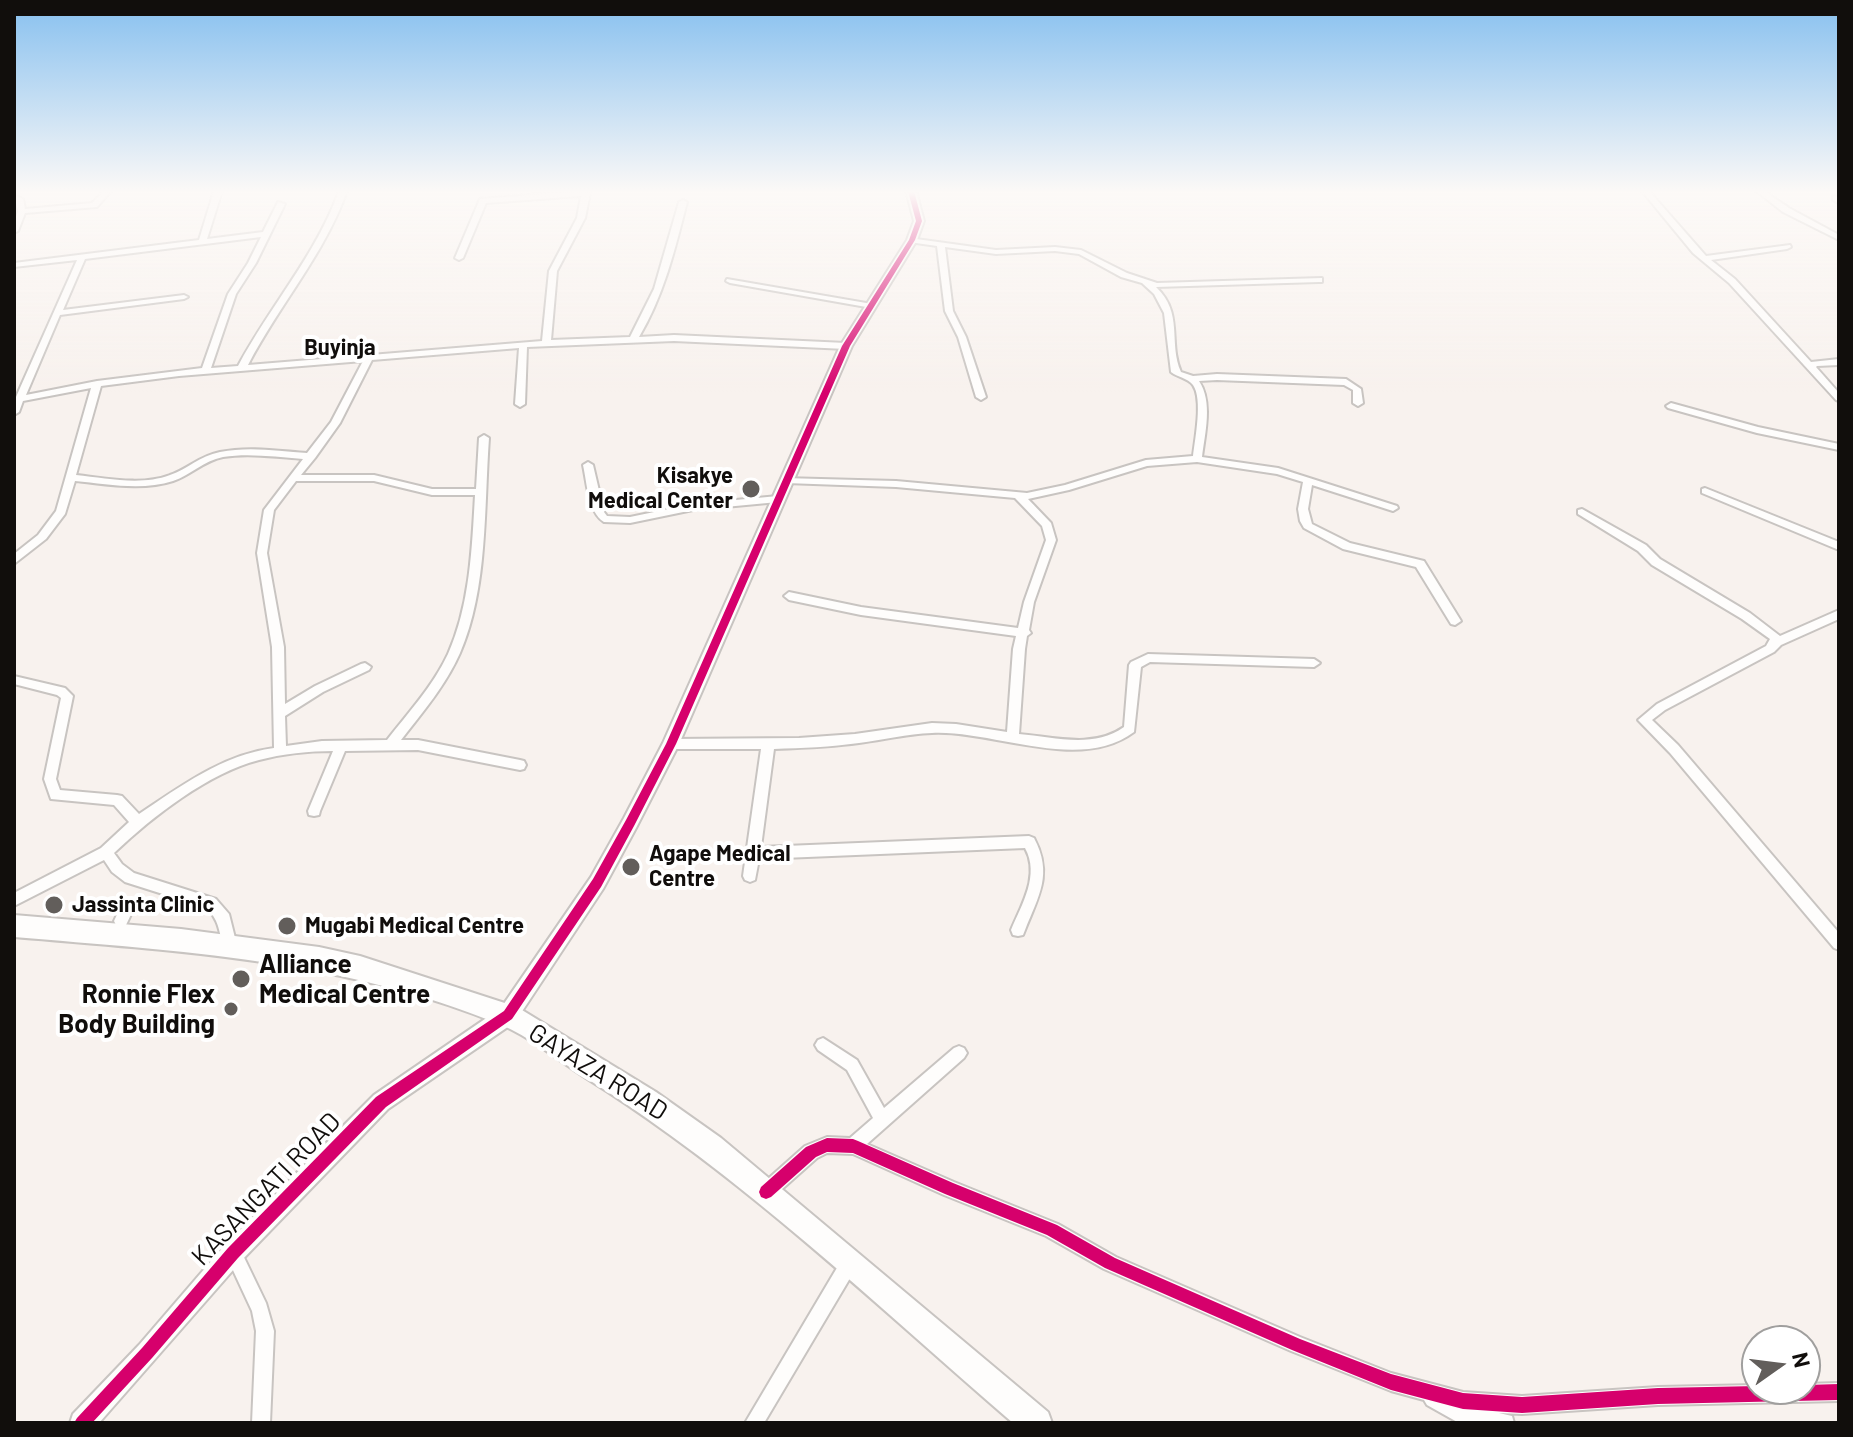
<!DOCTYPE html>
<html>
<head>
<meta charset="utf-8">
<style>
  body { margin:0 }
  #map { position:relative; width:1853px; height:1437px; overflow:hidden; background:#f8f2ee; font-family:Barlow,sans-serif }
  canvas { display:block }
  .frame { position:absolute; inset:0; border:16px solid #110e0c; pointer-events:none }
  .north { position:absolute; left:1741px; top:1325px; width:80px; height:80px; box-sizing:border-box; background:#fff; border:2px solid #a09f9e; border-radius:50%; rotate:76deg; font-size:22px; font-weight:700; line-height:32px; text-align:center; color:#110e0c }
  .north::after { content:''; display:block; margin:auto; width:28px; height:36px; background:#625e5b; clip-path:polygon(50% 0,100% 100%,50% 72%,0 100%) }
</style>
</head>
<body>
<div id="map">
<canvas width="1853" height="1437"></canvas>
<div class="frame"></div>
<div class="north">N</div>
</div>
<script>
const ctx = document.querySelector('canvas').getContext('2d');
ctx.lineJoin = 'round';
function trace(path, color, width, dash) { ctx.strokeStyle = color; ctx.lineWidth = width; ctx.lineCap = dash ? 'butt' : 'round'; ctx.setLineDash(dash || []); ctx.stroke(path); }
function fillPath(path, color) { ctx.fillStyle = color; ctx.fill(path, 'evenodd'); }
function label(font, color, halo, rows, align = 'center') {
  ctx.font = font + ' Barlow,sans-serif'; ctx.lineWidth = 8; ctx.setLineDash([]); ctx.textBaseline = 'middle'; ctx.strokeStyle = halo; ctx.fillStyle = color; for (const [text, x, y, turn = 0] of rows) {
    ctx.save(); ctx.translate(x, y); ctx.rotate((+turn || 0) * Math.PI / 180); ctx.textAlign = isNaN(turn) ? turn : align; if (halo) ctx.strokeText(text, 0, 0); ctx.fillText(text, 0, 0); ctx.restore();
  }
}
const minor = new Path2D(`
  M104 191H111L97 207 25 213 18 231 14 233V222L18 211 14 195 23 199 25 209 92 203Z
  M214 191H222L207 239 263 232 278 202 285 204 256 263 236 294 211 368 238 366C270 306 316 255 339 191H347C324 255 279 305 248 365L542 341 549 271 577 218 581 196 486 203 463 258 459 260 455 258 480 199 581 191H589L590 193 585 218 557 271 551 340 630 337 654 289 679 202 683 200 687 202C675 249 664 295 639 337L674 335 846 343 850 346 846 349 674 341 527 347 525 404 520 407 515 404 519 348 372 360 340 423 315 458 301 475H374L432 489H476L479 438 484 435 489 438C484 507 488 589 460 653 446 685 422 713 401 740H418L520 760 524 761 526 765 524 769 520 770 418 750 345 751 320 811 319 815 314 816 309 815 308 811 333 751C311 751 281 754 259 760 208 773 152 817 114 853L122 864 134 873 216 899 229 914 237 946 235 951 230 953 225 951C218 932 221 923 207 908L125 882 112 872 104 860 14 906V893L101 848 129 822 114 805 51 799 44 779 61 698 57 695 14 684V676L65 688 73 696 56 779 60 790 117 795 122 796 139 814C181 786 222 755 274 748L272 647 257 553 264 510 303 459C276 457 249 453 223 457 203 461 191 475 173 481 142 491 107 484 75 481L65 514 46 539 14 564V554L38 535 56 511 91 388 23 401 19 412 14 415V397H16L77 260 14 267V263L199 240ZM261 237 248 263 228 294 202 368 97 381 26 395 60 315 184 299 188 297 184 295 63 310 85 259ZM363 361 331 422 307 453C279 451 249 446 220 452 199 456 188 469 170 475 141 486 106 478 76 475L101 386 179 376ZM296 481H374L432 495H475C472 548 470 605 448 654 433 686 408 713 387 740L322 741 286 746 285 716 323 692 369 670 371 667 365 663 361 664 315 686 285 704 284 647 267 553 274 510Z
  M1642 191H1649L1706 256 1790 245 1791 247 1787 249 1711 260 1735 279 1811 362 1839 359V365L1817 366 1816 367 1839 393V401L1836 400 1729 283 1693 253Z
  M1756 191H1764L1789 208 1839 235V240L1783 212Z
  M1833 196 1839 197V203L1833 200Z
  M909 238 996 250 1055 247 1081 250 1127 273 1157 283 1322 278V282H1319L1156 287C1184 313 1168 343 1181 372L1193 376 1217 374 1346 379 1361 389 1363 403 1358 406 1353 403V390L1344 385 1217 380 1199 381C1213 402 1205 433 1202 457L1278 468 1397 506 1398 508 1393 511 1312 485 1308 509 1312 524 1350 543 1424 561 1461 621 1455 625 1451 624 1416 567 1343 549 1304 528 1300 521 1298 509 1303 482 1277 474 1197 462 1147 466 1069 490 1028 499 1051 523 1056 540 1034 602 1029 630 1031 633 1027 636 1025 649 1019 734C1054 737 1093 749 1124 727L1129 665 1131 662 1148 654 1314 659 1320 663 1314 667 1150 662 1141 667 1134 732C1079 773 994 730 932 733 907 734 883 740 859 743 831 747 802 748 774 749L761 847 1029 836 1034 838C1053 874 1039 895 1025 930L1023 935 1018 936 1013 935 1011 930C1022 904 1040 875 1025 848L759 859 755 880 750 882 745 880 743 876 761 749H671L667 747 665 744 667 741 671 739 799 738 855 734 932 723 956 724 1007 732 1013 649 1016 636 861 615 789 600 784 596 789 592 861 607 1018 628 1024 602 1046 540 1042 526 1015 498 896 487 786 483 783 482V478L896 481 1027 493 1065 485 1146 460 1193 456C1195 439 1203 399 1193 385 1188 378 1177 377 1171 372L1164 313 1154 294 1142 283 1121 277 1079 254 1055 251 996 254 945 247 953 311 966 337 986 397 981 400 976 397 958 337 945 311 937 246 909 242Z
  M727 279 872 304 876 306 872 308 730 283 726 281Z
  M1671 403 1758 427 1839 444V450L1757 433 1668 408 1666 406Z
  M588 462 593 465 604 512 607 516 630 517 693 504 778 496 783 499 778 502 693 510 630 523 604 522C588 512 587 483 583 465Z
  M1705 488 1839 542V550L1702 493V489Z
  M1582 509 1646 545 1660 559 1750 613 1780 636 1839 610V619L1781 645 1774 652 1665 710 1652 720 1678 745 1839 933V950L1834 948 1670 753 1638 720 1657 704 1766 646 1770 639 1742 619 1652 565 1638 551 1578 514V510Z
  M128 900 133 902 135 906 126 925 121 927 116 925 114 921 123 902Z
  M823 1038 857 1060 884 1108 954 1048 959 1046 964 1048 967 1053 964 1058 867 1144 954 1182 1058 1224 1116 1257 1300 1337 1391 1373 1463 1392 1522 1396 1658 1387 1757 1385V1389H1805V1384L1839 1383V1401L1658 1405 1522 1414 1499 1413 1512 1416 1514 1423H1459L1427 1405 1424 1400 1391 1391 1291 1351 1104 1269 1046 1236 944 1195 853 1154 827 1153 817 1158 772 1198 766 1200 760 1198 758 1192 760 1186 805 1146 827 1137 850 1138 873 1118 847 1070 818 1050 815 1045 818 1040Z
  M233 1245 239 1247 266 1303 274 1331 270 1423H252L256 1331 252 1311 225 1253 227 1247Z
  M850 1253 856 1256 859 1262 856 1268 764 1423H745L844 1256Z`);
const tertiary = new Path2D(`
  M906 191H916L924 221 917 240 852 346 679 744 636 828 603 889 515 1022 388 1109 241 1261 99 1423H70L73 1414 139 1345 225 1245 374 1095 501 1008 591 877 624 818 663 743 840 346 907 240 914 221Z`);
const primary = new Path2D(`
  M14 915 181 929 319 947 360 956 517 1007 656 1092 721 1138 1048 1412 1052 1423H1013C875 1304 741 1175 586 1078 559 1061 529 1036 499 1024 344 960 179 951 14 937Z`);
trace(minor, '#c8c4c1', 4);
trace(tertiary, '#c8c4c1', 4);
trace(primary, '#c8c4c1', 4);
fillPath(minor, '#fefdfc');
fillPath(tertiary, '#fefdfc');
fillPath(primary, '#fefdfc');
fillPath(new Path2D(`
  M908 191H914L922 221 915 240 850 346 676 744 634 826 601 887 512 1019 386 1107 238 1258 152 1358 92 1423H74L77 1418 142 1348 228 1248 376 1097 504 1011 593 879 626 820 666 744 842 346 909 240 916 221Z
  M827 1138 853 1139 858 1141 953 1183 1057 1225 1115 1258 1300 1339 1391 1374 1463 1393 1522 1397 1658 1388 1757 1386V1389H1805V1385L1839 1384V1400L1658 1404 1522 1413 1463 1409 1391 1390 1292 1350 1105 1268 1047 1235 945 1194 853 1153 827 1152 816 1157 771 1197 766 1199 761 1197 759 1192 761 1187 806 1147Z`), '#d6006c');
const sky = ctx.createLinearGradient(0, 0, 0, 392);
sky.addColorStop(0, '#87c0ef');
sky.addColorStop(0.49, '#fcf9f7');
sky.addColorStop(1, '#fcf9f700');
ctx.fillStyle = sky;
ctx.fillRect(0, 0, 1853, 392);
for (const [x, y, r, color] of [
  [751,489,10,"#625e5b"],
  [631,867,10,"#625e5b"],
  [54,905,10,"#625e5b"],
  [287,926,10,"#625e5b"],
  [241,979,10,"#625e5b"],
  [231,1009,8,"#625e5b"]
]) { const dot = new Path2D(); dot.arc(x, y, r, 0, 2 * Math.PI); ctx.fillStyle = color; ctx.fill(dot); trace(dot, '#fff', 3); }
label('bold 22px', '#110e0c', '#fff', [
  ["Buyinja",340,348]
]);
label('bold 22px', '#110e0c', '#fff', [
  ["Kisakye",733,476,"right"],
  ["Medical Center",733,501,"right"],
  ["Agape Medical",649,854],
  ["Centre",649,879],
  ["Jassinta Clinic",72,905],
  ["Mugabi Medical Centre",305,926]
], 'left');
label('bold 26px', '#110e0c', '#fff', [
  ["Alliance",259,964],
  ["Medical Centre",259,994],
  ["Ronnie Flex",215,994,"right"],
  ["Body Building",215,1024,"right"]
], 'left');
label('26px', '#110e0c', '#fff', [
  ["GAYAZA ROAD",598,1072,32],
  ["KASANGATI ROAD",266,1189,-46]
]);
</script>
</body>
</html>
